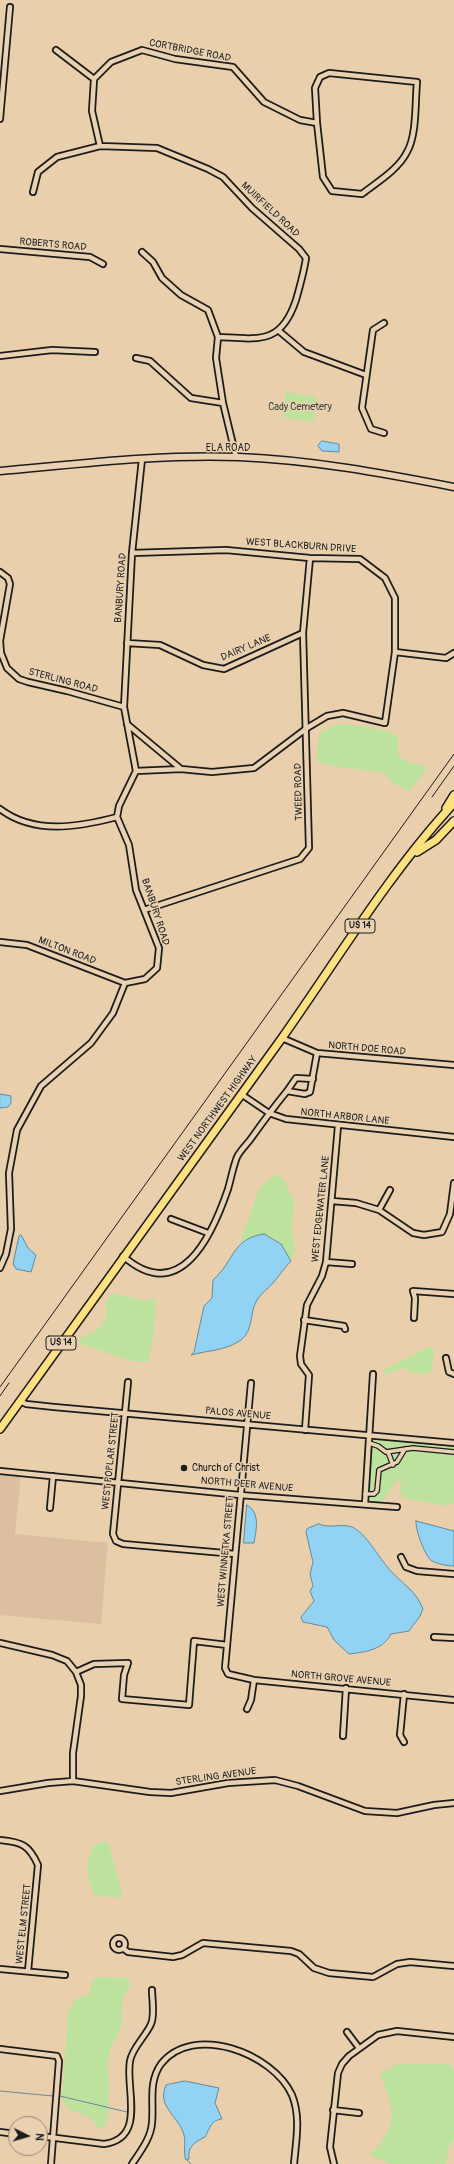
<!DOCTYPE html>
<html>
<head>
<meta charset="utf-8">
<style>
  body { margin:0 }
  #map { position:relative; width:454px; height:2164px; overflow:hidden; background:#eacfad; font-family:Pangolin,sans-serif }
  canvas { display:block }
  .north { position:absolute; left:8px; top:2116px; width:40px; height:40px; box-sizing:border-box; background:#e9d1b1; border:1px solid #978975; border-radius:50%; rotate:95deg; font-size:11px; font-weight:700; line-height:16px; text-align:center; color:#1c1c1c }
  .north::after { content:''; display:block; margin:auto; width:14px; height:18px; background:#1c1c1c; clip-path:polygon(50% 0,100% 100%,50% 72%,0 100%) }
</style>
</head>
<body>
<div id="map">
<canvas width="454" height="2164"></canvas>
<div class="north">N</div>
</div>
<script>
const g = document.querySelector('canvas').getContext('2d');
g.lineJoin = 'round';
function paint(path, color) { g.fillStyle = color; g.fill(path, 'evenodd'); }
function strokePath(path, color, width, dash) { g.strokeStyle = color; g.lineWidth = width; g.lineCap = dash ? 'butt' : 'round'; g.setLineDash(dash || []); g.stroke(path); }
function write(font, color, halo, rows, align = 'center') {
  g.font = font + ' Pangolin,sans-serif'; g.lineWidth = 3; g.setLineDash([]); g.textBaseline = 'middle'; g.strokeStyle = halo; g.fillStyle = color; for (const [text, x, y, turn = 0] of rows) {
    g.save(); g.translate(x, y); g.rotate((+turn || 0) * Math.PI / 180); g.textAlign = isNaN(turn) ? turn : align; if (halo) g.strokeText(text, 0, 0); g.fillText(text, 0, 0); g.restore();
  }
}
paint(new Path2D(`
  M 0,1471 L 21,1473 L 15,1534 L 108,1543 L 101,1624 L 0,1615 Z`), '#dbbf9e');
paint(new Path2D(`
  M 286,392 L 317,397 L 313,422 L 282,417 Z
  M 336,724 C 348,724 391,728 398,738 L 398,756 L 411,763 L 428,767 L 410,791 L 393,783 L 384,773 L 327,765 L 317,761 L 317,748 L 320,733 Z
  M 278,1174 L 284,1180 L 294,1201 L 292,1233 L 295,1249 L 291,1262 C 279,1236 266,1228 240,1243 L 259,1189 L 268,1180 Z
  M 113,1293 L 146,1301 L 152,1298 L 156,1303 L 153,1338 L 148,1362 L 131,1361 L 78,1343 L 80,1338 C 98,1330 111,1325 105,1302 Z
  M 428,1347 L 435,1348 C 431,1357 435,1364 431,1372 C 420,1376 412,1373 402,1368 L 384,1375 L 384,1370 Z
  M 377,1439 L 454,1447 L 454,1503 L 446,1506 L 403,1498 L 400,1490 L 401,1481 L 397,1480 L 381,1503 L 370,1502 L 368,1499 L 372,1441 Z
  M 99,1842 L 106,1842 L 109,1845 L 123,1898 L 93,1895 C 93,1887 89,1884 88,1876 C 86,1865 88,1848 99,1842 Z
  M 99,1977 L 129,1978 L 130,1987 L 124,1995 L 121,2015 L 122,2025 L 110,2050 L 107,2065 L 109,2085 L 108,2111 L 107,2121 L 104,2128 L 98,2128 L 91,2118 L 66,2108 L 62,2096 L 68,2013 L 75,2000 L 89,1994 L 93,1980 Z
  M 397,2064 L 449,2064 L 454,2070 L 454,2139 L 449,2147 L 446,2164 L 392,2164 L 369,2155 C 400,2126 394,2110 380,2074 Z`), '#bce29d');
const water = new Path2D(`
  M 322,441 L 339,444 L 339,452 L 322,451 L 318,446 Z
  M 0,1094 L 11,1096 L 11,1103 L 8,1107 L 0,1108 Z
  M 264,1234 L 281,1244 L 291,1261 C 284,1268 280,1275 273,1283 C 268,1289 261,1293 257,1300 C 249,1313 254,1330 241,1340 C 225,1351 209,1350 191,1355 L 194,1352 L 204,1306 L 212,1298 L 213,1280 C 234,1262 232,1238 264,1234 Z
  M 21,1235 L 28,1248 L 36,1255 L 31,1272 L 16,1269 L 13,1264 L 19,1236 Z
  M 247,1505 C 261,1513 256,1530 254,1543 L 244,1543 Z
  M 416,1521 L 454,1531 L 454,1566 C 448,1566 437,1564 432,1561 C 425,1557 415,1529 416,1521 Z
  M 319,1524 C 329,1529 342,1523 352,1527 C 366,1533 379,1558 389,1569 C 401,1583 416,1590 423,1609 L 420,1616 L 409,1631 L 391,1634 C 383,1650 365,1652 349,1654 L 334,1640 L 327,1627 L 303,1622 L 301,1617 L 314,1601 L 310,1591 L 313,1586 L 310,1574 L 313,1562 L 306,1532 L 307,1529 Z
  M 185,2081 L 219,2088 L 215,2103 L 222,2119 C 211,2120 210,2128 205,2137 C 195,2142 187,2147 189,2159 L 186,2160 C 183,2152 186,2144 184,2135 C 179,2116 156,2107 166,2085 Z`);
paint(water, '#92d3f3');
strokePath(water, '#638a9d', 1);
strokePath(new Path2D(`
  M 0,2091 L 53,2096
  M 60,2096 L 127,2112
  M 187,2160 L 191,2164`), '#638a9d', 1);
const pedestrian = new Path2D(`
  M 369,1443 L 378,1446 L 386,1452 L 413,1448 L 454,1452
  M 388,1452 L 393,1465
  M 365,1494 L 374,1494 L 377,1491 L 379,1470 L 397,1462 L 405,1449`);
const minor = new Path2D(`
  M 56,50 L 94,79
  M 329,73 L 417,82 C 415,102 417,135 407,152 C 398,170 377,182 362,194 L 332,191 L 323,177 L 317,123 L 315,88 L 320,77 Z
  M 0,119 L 10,7
  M 100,146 L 92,111 L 94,79 L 111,62 L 142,50 L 175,59 L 233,67 L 264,102 L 300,120 L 317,123
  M 33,192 L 38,172 L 57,157 L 100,146 L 157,148 L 208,169 L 223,177 L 252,208 L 299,249 L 306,258 C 304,272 300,286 296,300 C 281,345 259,339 218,337
  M 0,249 L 90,257 L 103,264
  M 142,252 L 153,262 L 162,278 L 181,295 L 208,310 L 218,337 L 216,358 L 223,403 L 236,457
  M 279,331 L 304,352 L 366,375
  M 0,356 L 52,350 L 95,352
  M 136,358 L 150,361 L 191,398 L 223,403
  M 384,433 L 371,429 L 362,408 L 373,330 L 384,323
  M 132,553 L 226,550 L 310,558 L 360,559 L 385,578 L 395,598 L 395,652 L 385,723 L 343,713 L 327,716 L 307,728 L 254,768 L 212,772 L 181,769 L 136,771
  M 0,572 L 8,578 L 10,584 L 0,641 L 1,653 L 7,668 L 19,679 L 28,682 L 67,691 L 124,707
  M 127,643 L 160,645 L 203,665 L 224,669 L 303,633
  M 395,652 L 446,658 L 454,653
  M 127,724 L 181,769
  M 0,809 C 34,835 79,827 117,817
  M 144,910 L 300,859 L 309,848 L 303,633 L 310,558
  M 0,942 L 27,945 L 125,983
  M 282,1038 L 317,1053 L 454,1065
  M 287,1091 L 296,1078 L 313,1079
  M 241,1094 L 269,1113 L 286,1119 L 454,1137
  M 332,1201 L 356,1203 L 379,1210 L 413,1233 L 424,1235 L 442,1232 L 450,1214 L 454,1183
  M 379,1210 L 390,1190
  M 171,1219 L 208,1233
  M 123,1256 C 180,1306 212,1236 228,1189 C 231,1179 233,1167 237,1157 C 240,1151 246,1145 250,1140 C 262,1123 274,1107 287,1091 L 305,1094 L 310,1092 L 317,1053
  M 326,1262 L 352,1264
  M 0,1268 L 6,1254 L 11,1229 L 9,1173 L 17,1130 L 41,1086 L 91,1043 L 113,1013 L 125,983 L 145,979 L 157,968 L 159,948 L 136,890 L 129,845 L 117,817 L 119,806 L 136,771 L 124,707 L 132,553 L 142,459
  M 414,1318 L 415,1298 L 413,1291 L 454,1294
  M 304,1320 L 344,1326 L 345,1329
  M 446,1358 L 449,1372 L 454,1374
  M 128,1382 L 113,1534 L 116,1541 L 123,1544 L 235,1554
  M 251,1383 L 225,1668 L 228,1674 L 254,1680 L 454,1700
  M 20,1401 L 26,1404 L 54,1407 L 454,1443
  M 305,1430 L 309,1375 L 301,1364 L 300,1356 L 307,1305 L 322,1276 L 326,1262 L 338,1126
  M 0,1471 L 240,1495 L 397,1507
  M 365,1504 L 373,1374
  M 50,1508 L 53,1476
  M 401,1557 L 406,1567 L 417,1571 L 454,1574
  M 434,1637 L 454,1638
  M 0,1643 L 52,1655 L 67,1661 L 76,1672 L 81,1685 L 81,1696 L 73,1753 L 73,1781
  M 76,1672 L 94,1664 L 128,1663 L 124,1675 L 122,1699 L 189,1705 L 194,1641 L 227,1645
  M 404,1694 L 400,1735 L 404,1742
  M 247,1709 L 251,1700 L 254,1680
  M 343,1736 L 346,1688
  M 0,1791 L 48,1783 L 73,1781 L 150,1792 L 171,1793 L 228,1783 L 275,1780 L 298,1786 L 365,1811 L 397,1813 L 434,1805 L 454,1803
  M 0,1840 C 22,1842 29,1845 38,1865 L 28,1971
  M113 1944a6 6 0 1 1 12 0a6 6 0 1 1-12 0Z
  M 124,1949 L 128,1952 L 173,1957 L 182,1955 L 203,1943 L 291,1951 L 299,1954 L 314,1968 L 329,1973 L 373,1977 L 397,1964 L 410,1962 L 454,1966
  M 0,1969 L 65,1975
  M 347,2032 L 359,2048
  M 0,2049 L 57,2056 L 59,2061 L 51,2164
  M 333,2110 L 359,2113
  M 0,2132 L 16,2134
  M 40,2136 L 104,2144 C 147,2138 125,2089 130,2061 C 132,2048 146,2036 151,2024 C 155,2016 152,1999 152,1990
  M 132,2164 C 140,2152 151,2138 152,2123 C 154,2104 148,2082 161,2064 C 193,2023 273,2053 292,2095 C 301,2117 296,2141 294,2164
  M 334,2164 L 330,2147 L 338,2073 L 342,2064 L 349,2056 L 378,2035 L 397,2031 L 454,2037`);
const secondary = new Path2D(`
  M 0,471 C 79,464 159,454 239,457 C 312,460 382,473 454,487`);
const primary = new Path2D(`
  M 446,808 L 454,795
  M 417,852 L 436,840 L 454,821
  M 0,1429 C 93,1298 189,1169 282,1038 C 337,960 390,872 454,803`);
strokePath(pedestrian, '#1c1c1c', 6);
strokePath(minor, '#1c1c1c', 8);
strokePath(secondary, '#1c1c1c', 9);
strokePath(primary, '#1c1c1c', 10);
strokePath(pedestrian, '#e9d1b1', 3.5);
strokePath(minor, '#e9d1b1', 4.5);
strokePath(secondary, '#e9d1b1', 6);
strokePath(primary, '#fde080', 7);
strokePath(new Path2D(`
  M 432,797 L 454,766
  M 0,1387 L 454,754
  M 0,1396 L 9,1383`), '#1c1c1c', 1);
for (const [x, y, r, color] of [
  [184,1468,4,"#1c1c1c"]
]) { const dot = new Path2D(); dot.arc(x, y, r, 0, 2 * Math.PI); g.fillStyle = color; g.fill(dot); strokePath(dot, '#e9d1b1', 1.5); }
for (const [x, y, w] of [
  [360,926,30],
  [61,1343,30]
]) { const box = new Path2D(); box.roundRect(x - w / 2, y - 7, w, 14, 3); g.fillStyle = '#e9d1b1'; g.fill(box); strokePath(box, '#1c1c1c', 1); }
write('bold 9px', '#1c1c1c', null, [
  ["US 14",360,926],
  ["US 14",61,1343]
]);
write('10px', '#1c1c1c', '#e9d1b1', [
  ["CORTBRIDGE ROAD",190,51,11],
  ["MUIRFIELD ROAD",270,210,43],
  ["ROBERTS ROAD",53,245,5],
  ["ELA ROAD",228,448],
  ["WEST BLACKBURN DRIVE",301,546,4],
  ["BANBURY ROAD",121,588,-86],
  ["DAIRY LANE",246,648,-23],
  ["STERLING ROAD",63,681,15],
  ["TWEED ROAD",299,792,-91],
  ["BANBURY ROAD",155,912,72],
  ["MILTON ROAD",67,951,21],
  ["NORTH DOE ROAD",367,1049,5],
  ["WEST NORTHWEST HIGHWAY",218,1109,-54],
  ["NORTH ARBOR LANE",345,1117,6],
  ["WEST EDGEWATER LANE",321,1209,-84],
  ["PALOS AVENUE",238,1414,5],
  ["WEST POPLAR STREET",111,1461,-84],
  ["NORTH DEER AVENUE",247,1485,5],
  ["WEST WINNETKA STREET",226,1552,-85],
  ["NORTH GROVE AVENUE",341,1679,5],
  ["STERLING AVENUE",216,1777,-8],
  ["WEST ELM STREET",24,1924,-84]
]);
write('10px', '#3c4436', '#e9d1b1', [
  ["Cady Cemetery",300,407]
]);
write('10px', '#1c1c1c', '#e9d1b1', [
  ["Church of Christ",192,1468]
], 'left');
</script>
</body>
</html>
